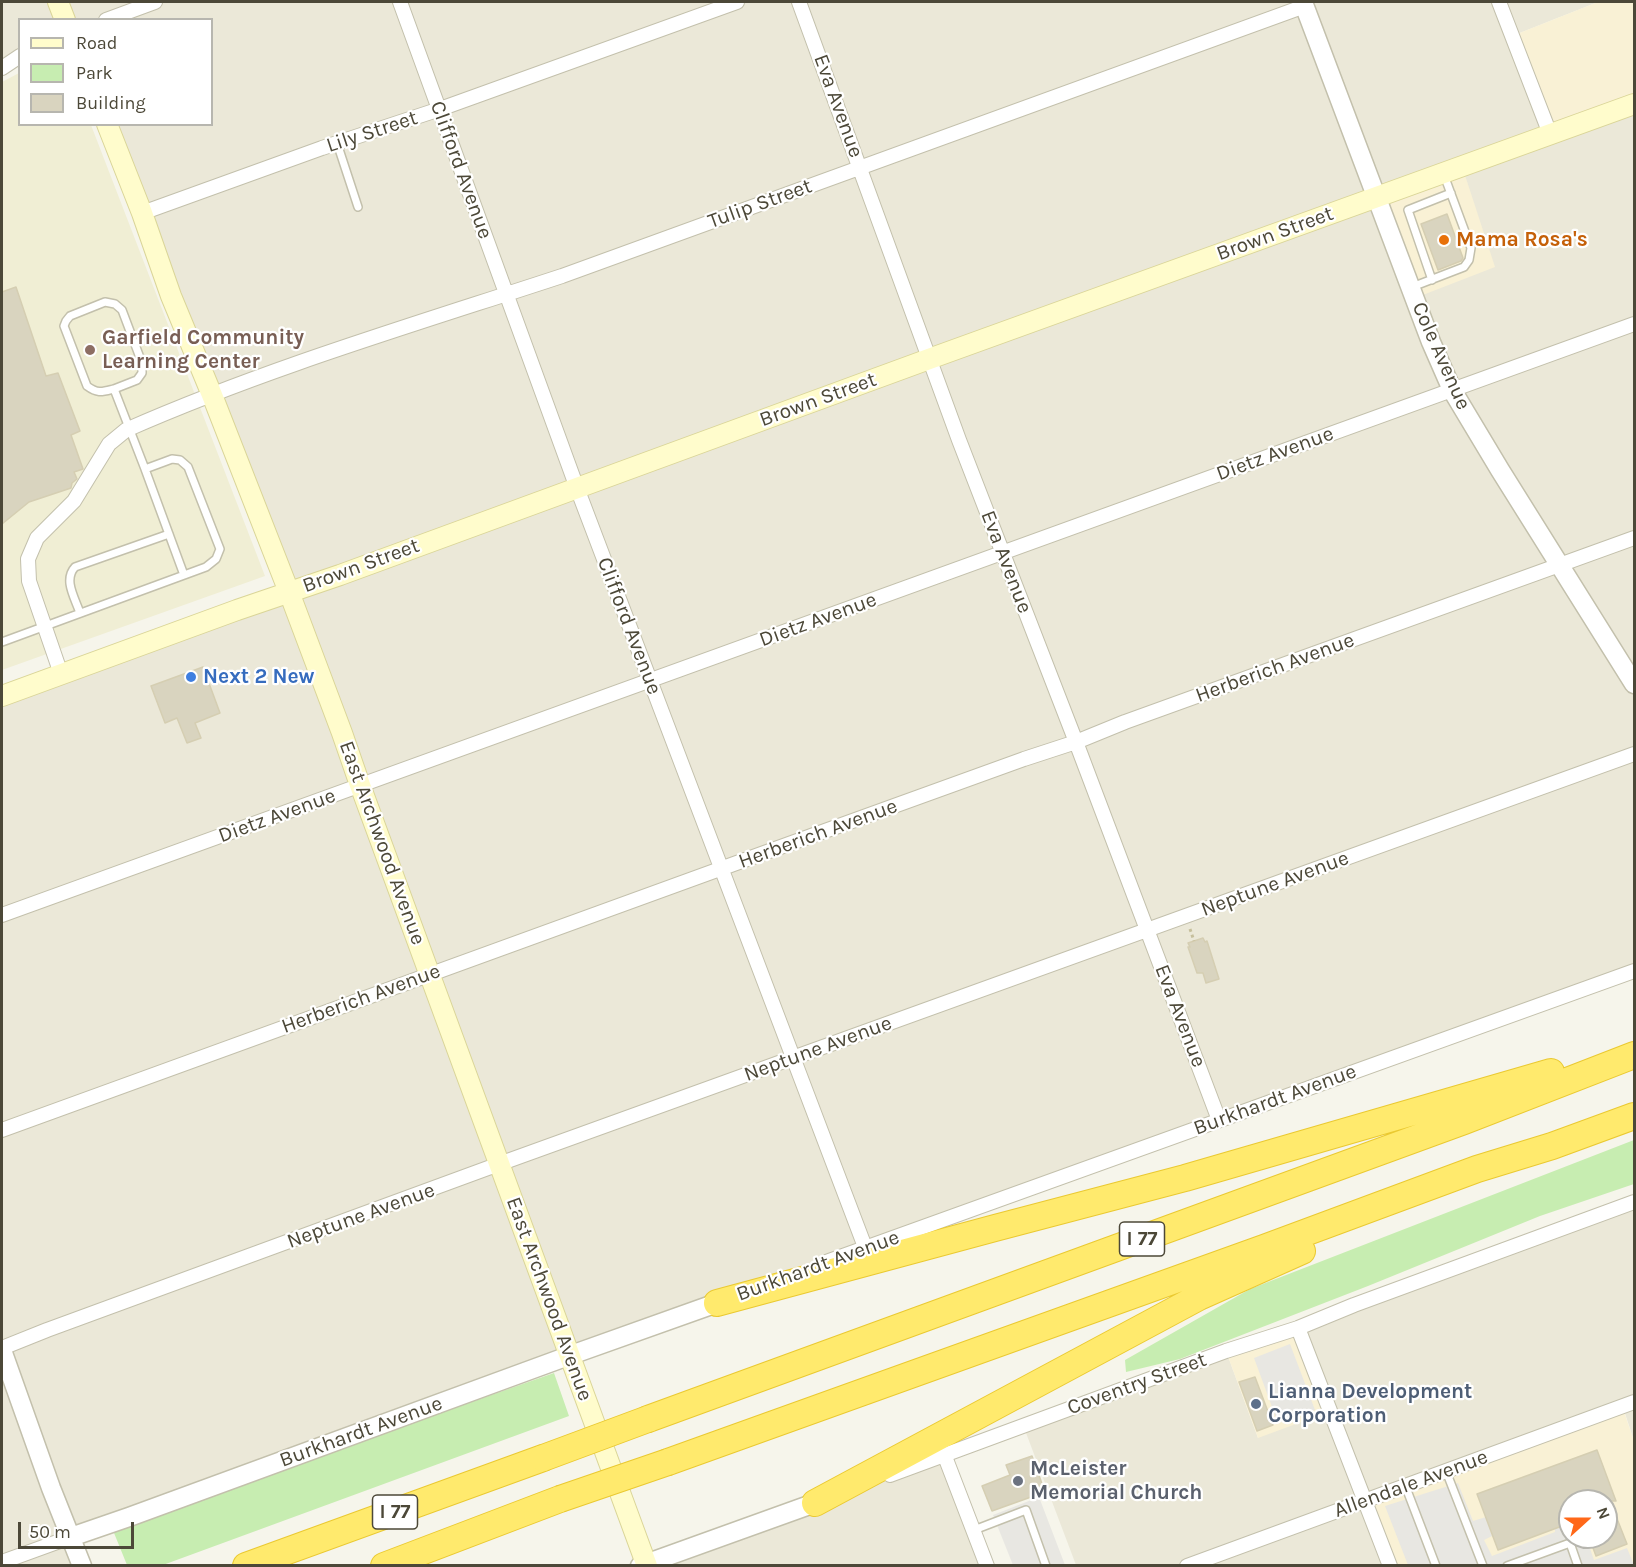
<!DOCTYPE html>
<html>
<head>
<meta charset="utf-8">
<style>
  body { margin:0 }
  #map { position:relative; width:1636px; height:1567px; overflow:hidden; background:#f6f5eb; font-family:Karla,sans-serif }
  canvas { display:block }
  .frame { position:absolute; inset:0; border:3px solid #4c4838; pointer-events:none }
  .legend { position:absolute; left:18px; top:18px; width:195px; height:108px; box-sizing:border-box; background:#fff; border:2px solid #b7b6af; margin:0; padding:8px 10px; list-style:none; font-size:18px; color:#4c4838 }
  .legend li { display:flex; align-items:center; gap:12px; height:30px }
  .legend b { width:30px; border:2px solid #b7b6af }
  .north { position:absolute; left:1558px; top:1489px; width:60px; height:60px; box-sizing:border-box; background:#fff; border:2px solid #b7b6af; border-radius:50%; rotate:69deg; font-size:16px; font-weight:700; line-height:24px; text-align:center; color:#4c4838 }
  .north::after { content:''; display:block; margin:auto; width:21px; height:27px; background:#ff6819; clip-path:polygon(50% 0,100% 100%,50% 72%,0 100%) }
  .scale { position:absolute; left:18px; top:1522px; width:116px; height:27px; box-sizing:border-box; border:3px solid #4c4838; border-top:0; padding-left:8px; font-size:18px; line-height:21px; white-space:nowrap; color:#4c4838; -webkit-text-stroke:4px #fff; paint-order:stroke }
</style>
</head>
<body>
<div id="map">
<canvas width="1636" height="1567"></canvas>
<div class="frame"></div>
<ul class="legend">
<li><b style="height:8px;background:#fffccc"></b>Road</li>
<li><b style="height:16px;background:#c7edb1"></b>Park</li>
<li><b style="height:16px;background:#d9d4bf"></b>Building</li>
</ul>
<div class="north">N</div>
<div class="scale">50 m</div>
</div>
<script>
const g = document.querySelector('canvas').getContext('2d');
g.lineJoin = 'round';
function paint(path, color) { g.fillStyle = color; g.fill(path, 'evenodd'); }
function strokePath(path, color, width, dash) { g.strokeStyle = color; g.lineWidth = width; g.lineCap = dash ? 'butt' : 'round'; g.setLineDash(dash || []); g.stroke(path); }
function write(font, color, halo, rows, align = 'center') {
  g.font = font + ' Karla,sans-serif'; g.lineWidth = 4.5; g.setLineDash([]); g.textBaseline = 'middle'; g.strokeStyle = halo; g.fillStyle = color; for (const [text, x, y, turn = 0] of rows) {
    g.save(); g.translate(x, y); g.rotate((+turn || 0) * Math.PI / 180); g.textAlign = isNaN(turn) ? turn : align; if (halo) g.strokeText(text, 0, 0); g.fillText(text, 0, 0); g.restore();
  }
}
paint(new Path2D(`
  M 2,2 L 1598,2 L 1512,36 L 1634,104 L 1634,971 L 71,1536 L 82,1565 L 2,1565 L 2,696 L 289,592 L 106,125 L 212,124 L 212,20 L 20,20 L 19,56 L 2,68 Z
  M 1634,1202 L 1634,1441 L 1623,1407 L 1390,1565 L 1076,1565 L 1023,1425 L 1226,1351 L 1258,1438 L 1298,1328 Z
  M 944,1454 L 987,1566 L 640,1566 Z`), '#ebe8d8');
paint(new Path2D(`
  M 1598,2 L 1634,2 L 1634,104 L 1550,134 L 1512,36 Z
  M 1462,166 L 1495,267 L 1415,298 L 1376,197 Z
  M 1298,1328 L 1331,1411 L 1258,1438 L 1226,1351 Z
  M 1622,1406 L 1634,1441 L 1634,1565 L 1390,1565 L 1364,1500 ZM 1570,1501 L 1606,1501 L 1606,1537 L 1570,1537 Z`), '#f9f1d5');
paint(new Path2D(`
  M 19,73 L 20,124 L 91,125 L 265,576 L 2,670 L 2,82 Z`), '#f0eed4');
paint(new Path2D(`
  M 1634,1140 L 1634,1184 L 1540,1216 L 1368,1286 L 1180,1359 L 1126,1372 L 1125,1360 L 1250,1289 Z
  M 554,1373 L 569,1416 L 163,1565 L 127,1565 L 112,1528 Z`), '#c7edb1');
paint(new Path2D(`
  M 1290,1344 L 1315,1410 L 1278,1423 L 1254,1358 Z
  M 1458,1483 L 1473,1521 L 1486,1517 L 1492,1536 L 1484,1540 L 1492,1556 L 1555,1532 L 1555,1529 L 1570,1523 L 1570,1537 L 1586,1537 L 1594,1560 L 1627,1548 L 1634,1565 L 1408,1565 L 1385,1506 Z
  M 1039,1497 L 1065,1565 L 1013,1565 L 993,1515 Z`), '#e8e7e2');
const building = new Path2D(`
  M 1447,214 L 1463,258 L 1461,261 L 1438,270 L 1421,224 Z
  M 16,287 L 46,376 L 58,373 L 80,431 L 71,435 L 83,469 L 74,472 L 77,479 L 72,483 L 71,488 L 29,502 L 2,524 L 2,292 Z
  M 203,667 L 220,713 L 195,723 L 201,738 L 187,743 L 177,718 L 165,723 L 151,686 Z
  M 1203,938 L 1205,942 L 1207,941 L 1219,979 L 1206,983 L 1203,973 L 1197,973 L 1188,947 L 1190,947 L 1188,943 Z
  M 1255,1377 L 1273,1425 L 1257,1431 L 1239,1382 Z
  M 1597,1450 L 1616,1501 L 1610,1501 L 1627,1544 L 1596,1556 L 1589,1537 L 1606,1537 L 1606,1501 L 1570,1501 L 1570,1523 L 1498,1550 L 1477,1494 Z
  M 1032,1456 L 1045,1492 L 992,1511 L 982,1486 L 1010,1475 L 1006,1465 Z`);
paint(building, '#d9d4bf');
strokePath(building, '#d5ceb2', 1.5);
const service = new Path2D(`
  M 337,143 L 358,207
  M 1432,280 L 1408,210 L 1451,193
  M 1412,287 L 1464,267 L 1469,260 L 1471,248 L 1444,175
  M 145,469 L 184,575
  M 80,613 C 75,598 63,580 75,567 L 169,534
  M 2,642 L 206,567 L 216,559 L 220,549 L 188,467 L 180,460 L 172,459 L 145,469 L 114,389 L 137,380 L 142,373 L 142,363 L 122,310 L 115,304 L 105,302 L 70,316 L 66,321 L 64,326 L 87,386 C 98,394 102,392 114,389
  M 1446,1471 L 1483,1566
  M 1405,1485 L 1436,1566
  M 974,1530 L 1026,1510 L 1046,1566
  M 1507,1566 L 1570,1543 L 1578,1566`);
const minor = new Path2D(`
  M 400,2 L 577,488 L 865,1247
  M 799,2 L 959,440 L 1076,742 L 1219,1120
  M 1499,2 L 1550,134
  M 106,20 L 155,2
  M 2,68 L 20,56
  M 142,213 L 322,148 L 440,109 L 737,2
  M 61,674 L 29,581 L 28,559 L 37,538 L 74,501 L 109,444 L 126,430 C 267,368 416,324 562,276 L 1305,6
  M 2,915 L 1634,324
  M 2,1130 L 775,849 L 1024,759 L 1076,742 L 1125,722 L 1634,538
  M 826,1262 L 1634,971
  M 1298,1328 L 1390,1566
  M 2,1348 L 47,1330 L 499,1164 L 1634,754
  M 944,1454 L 987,1566
  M 890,1475 L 1226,1351 L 1298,1328 L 1354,1305 L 1634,1202
  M 2,1562 L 71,1537
  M 1187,1566 L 1634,1402`);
const tertiary = new Path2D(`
  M 1303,2 L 1431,342 L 1452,390 L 1500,470 L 1634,684
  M 2,1350 L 51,1488 L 82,1566
  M 71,1537 L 129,1517 L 571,1355 L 717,1303
  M 640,1566 L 815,1503`);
const secondary = new Path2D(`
  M 58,2 L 65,20
  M 107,124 L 142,213 L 171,296 L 212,395 L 289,592 L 342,733 L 360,785 L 647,1566
  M 2,696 L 237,610 L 340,575 L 929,359 L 1634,104`);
const motorway = new Path2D(`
  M 717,1303 L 995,1228 L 1185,1178 L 1551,1072
  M 648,1419 L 1464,1121 L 1634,1055
  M 668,1462 L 1264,1248 L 1477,1169 L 1552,1146 L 1634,1116
  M 815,1503 L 1199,1297 L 1302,1251
  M 246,1566 L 543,1458
  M 384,1566 L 560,1499`);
strokePath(service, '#c3c0ac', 10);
strokePath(minor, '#c3c0ac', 16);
strokePath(tertiary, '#c3c0ac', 21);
strokePath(secondary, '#dad598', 22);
strokePath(motorway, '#eac931', 28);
strokePath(new Path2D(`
  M 1190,929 L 1194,941`), '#c6bf9c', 3, [3, 3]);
strokePath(service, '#fff', 7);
strokePath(minor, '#fff', 14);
strokePath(tertiary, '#fff', 18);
strokePath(secondary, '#fffccc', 20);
strokePath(motorway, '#ffea6d', 26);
const motorwayBridge = new Path2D(`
  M 543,1458 L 648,1419
  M 560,1499 L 668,1462`);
strokePath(motorwayBridge, '#eac931', 28, []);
strokePath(motorwayBridge, '#ffea6d', 26);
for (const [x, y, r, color] of [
  [1444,240,6,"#e8710a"],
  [90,350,6,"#8d6e63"],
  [191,677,6,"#3f7fe0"],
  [1256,1404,6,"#5c6f8a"],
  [1018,1481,6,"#6b7280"]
]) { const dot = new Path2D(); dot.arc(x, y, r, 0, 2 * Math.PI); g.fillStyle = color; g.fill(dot); strokePath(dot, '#fff', 2); }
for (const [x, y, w] of [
  [1142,1239,45],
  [395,1512,45]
]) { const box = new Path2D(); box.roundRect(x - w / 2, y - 17, w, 34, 4.5); g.fillStyle = '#fff'; g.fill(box); strokePath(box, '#4c4838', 1.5); }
write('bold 20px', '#4c4838', null, [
  ["I 77",1142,1239],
  ["I 77",395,1512]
]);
write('21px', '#4c4838', '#fff', [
  ["Eva Avenue",838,106,70],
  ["Lily Street",372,132,-18],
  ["Clifford Avenue",461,170,70],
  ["Tulip Street",760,204,-20],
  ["Brown Street",1275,234,-20],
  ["Cole Avenue",1441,356,66],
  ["Brown Street",818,400,-20],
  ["Dietz Avenue",1275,454,-20],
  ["Eva Avenue",1006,562,69],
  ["Brown Street",361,566,-20],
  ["Dietz Avenue",818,620,-20],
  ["Clifford Avenue",629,626,69],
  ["Herberich Avenue",1275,668,-20],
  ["Dietz Avenue",277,816,-20],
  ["Herberich Avenue",818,834,-20],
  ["East Archwood Avenue",382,843,70],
  ["Neptune Avenue",1275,884,-20],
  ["Herberich Avenue",361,999,-20],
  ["Eva Avenue",1180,1016,69],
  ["Neptune Avenue",818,1049,-20],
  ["Burkhardt Avenue",1275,1100,-20],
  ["Neptune Avenue",361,1216,-20],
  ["Burkhardt Avenue",818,1266,-20],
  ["East Archwood Avenue",549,1299,70],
  ["Coventry Street",1137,1384,-20],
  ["Burkhardt Avenue",361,1432,-20],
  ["Allendale Avenue",1411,1484,-20]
]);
write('bold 21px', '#c56008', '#fff', [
  ["Mama Rosa's",1456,240]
], 'left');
write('bold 21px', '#785e54', '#fff', [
  ["Garfield Community",102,338],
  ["Learning Center",102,362]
], 'left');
write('bold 21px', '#366cbe', '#fff', [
  ["Next 2 New",203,677]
], 'left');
write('bold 21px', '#4e5e75', '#fff', [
  ["Lianna Development",1268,1392],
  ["Corporation",1268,1416]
], 'left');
write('bold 21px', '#5b616d', '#fff', [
  ["McLeister",1030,1469],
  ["Memorial Church",1030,1493]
], 'left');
</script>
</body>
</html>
